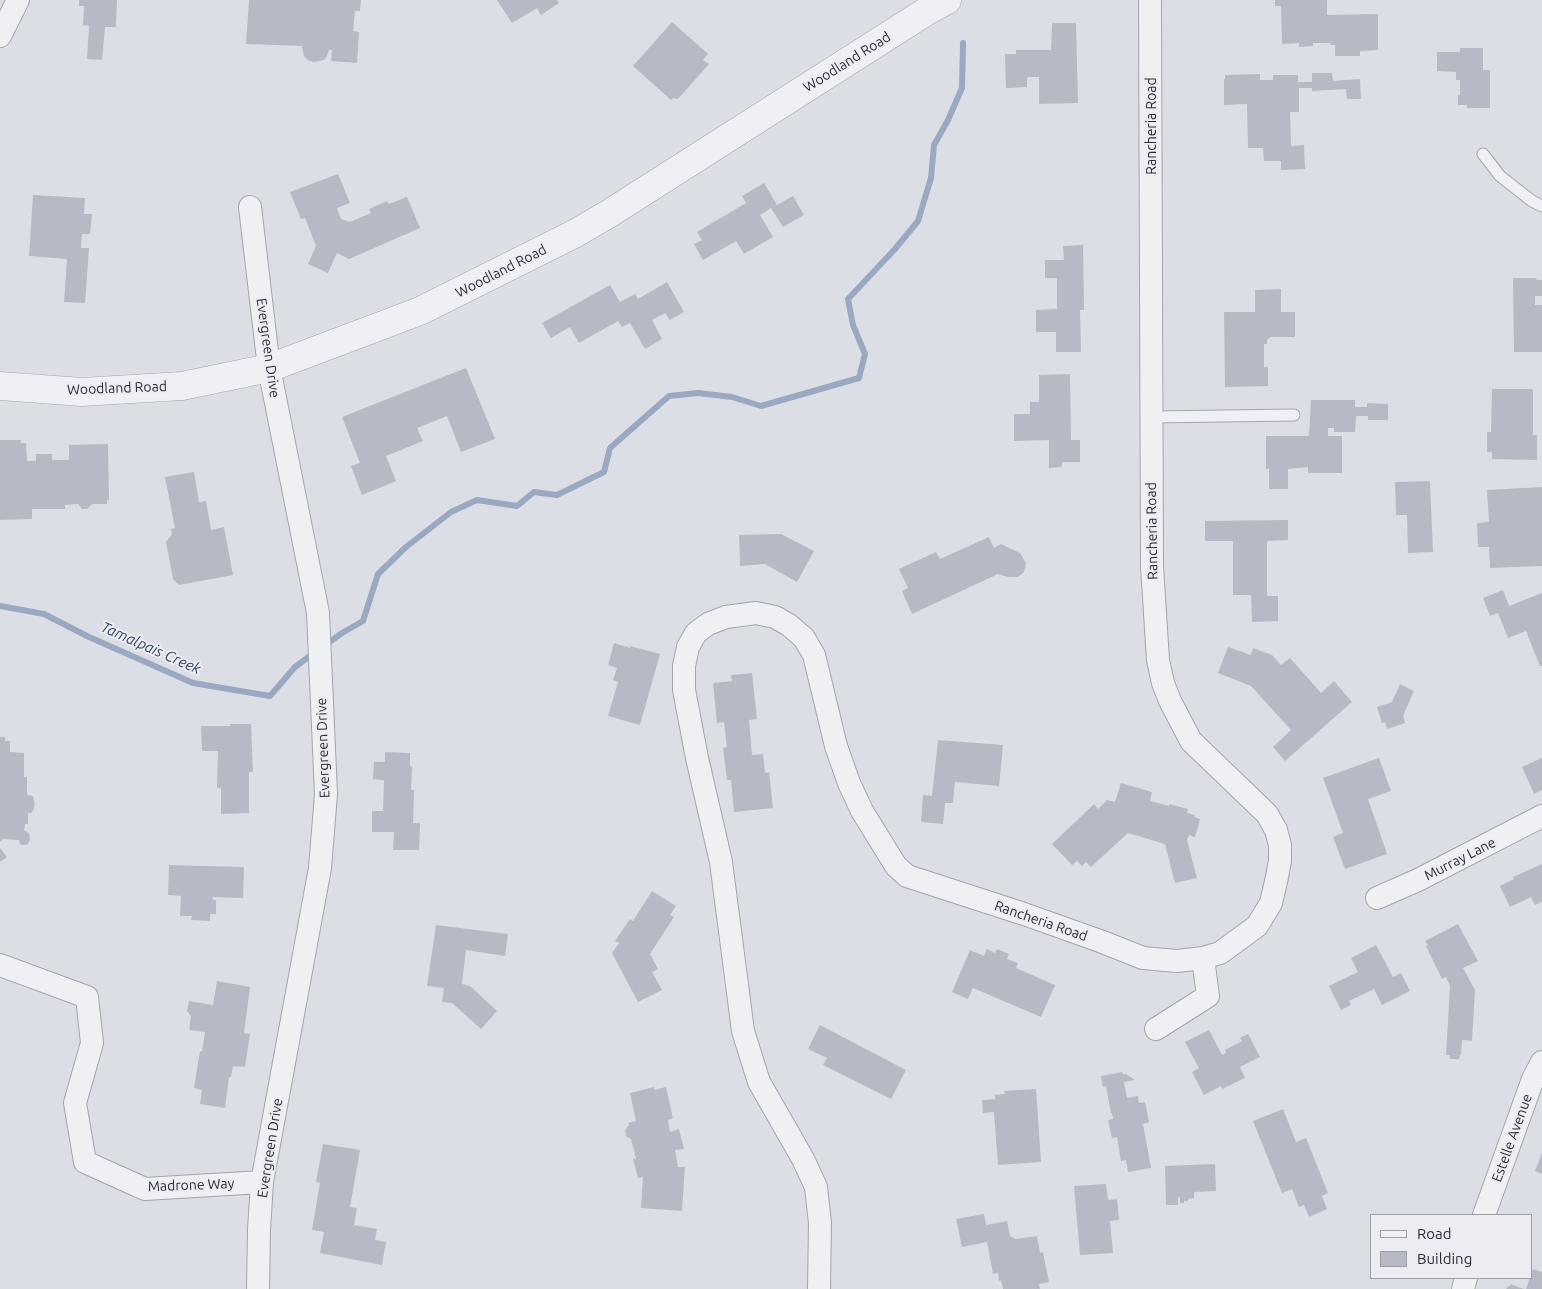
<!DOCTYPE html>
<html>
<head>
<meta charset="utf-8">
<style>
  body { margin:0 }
  #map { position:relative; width:1542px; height:1289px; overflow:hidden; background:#dcdee5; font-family:Ubuntu,sans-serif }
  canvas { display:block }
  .legend { position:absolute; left:1370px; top:1214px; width:162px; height:65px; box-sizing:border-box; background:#ebedf3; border:1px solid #9da0a9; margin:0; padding:6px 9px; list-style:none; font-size:15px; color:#282c39 }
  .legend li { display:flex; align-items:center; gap:10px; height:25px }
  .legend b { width:25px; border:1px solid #9da0a9 }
</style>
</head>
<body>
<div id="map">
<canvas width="1542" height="1289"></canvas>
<ul class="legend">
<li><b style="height:6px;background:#eff0f4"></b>Road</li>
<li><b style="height:14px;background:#b7bac4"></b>Building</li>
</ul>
</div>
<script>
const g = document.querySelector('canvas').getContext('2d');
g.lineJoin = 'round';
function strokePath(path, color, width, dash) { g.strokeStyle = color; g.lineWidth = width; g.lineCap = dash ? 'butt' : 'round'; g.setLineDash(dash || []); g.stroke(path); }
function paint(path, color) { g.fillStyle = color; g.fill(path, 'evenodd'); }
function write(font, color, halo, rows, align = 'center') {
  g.font = font + ' Ubuntu,sans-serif'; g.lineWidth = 4; g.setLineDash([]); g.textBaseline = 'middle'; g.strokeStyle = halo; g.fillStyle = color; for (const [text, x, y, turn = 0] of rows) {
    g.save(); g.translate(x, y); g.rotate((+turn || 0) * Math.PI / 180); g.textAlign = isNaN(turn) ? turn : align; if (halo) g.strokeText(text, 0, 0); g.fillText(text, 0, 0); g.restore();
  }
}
strokePath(new Path2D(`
  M 0,606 L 44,614 L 89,637 L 193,683 L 270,696 L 295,667 L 314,653
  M 324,646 L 342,633 L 363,621 L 378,574 L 406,547 L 451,512 L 477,500 L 517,506 L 534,492 L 557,495 L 604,472 L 610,448 L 669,396 L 698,393 L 732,397 L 761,406 L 859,378 L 865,354 L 853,325 L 848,299 L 895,249 L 918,221 L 931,178 L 934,145 L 948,120 L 962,88 L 963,43`), '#9ba8c1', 6);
paint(new Path2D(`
  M 79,0 L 117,0 L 116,27 L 105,27 L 102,60 L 87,59 L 89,26 L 83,25 L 84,6 L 79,6 Z
  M 249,0 L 361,0 L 360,11 L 355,11 L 353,31 L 359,32 L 357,63 L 331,61 L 332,50 L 329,50 L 327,56 L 324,60 L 314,62 L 309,61 L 304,56 L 302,46 L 246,44 Z
  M 497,0 L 557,0 L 559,3 L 541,15 L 537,8 L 512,23 Z
  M 1275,0 L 1327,0 L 1327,15 L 1378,14 L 1378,50 L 1360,51 L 1360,56 L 1335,56 L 1335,45 L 1331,45 L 1331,43 L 1313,43 L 1313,46 L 1299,47 L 1299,43 L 1282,44 L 1281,6 L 1275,6 Z
  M 672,22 L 708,54 L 703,60 L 709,64 L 678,99 L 673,98 L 671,100 L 633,66 Z
  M 1052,23 L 1076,23 L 1078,103 L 1039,104 L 1039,77 L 1027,77 L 1027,87 L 1006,88 L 1005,54 L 1016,54 L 1016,50 L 1051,50 Z
  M 1460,48 L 1483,48 L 1483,70 L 1490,70 L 1490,108 L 1467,108 L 1467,105 L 1458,105 L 1458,95 L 1460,95 L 1460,80 L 1456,80 L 1456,72 L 1437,71 L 1437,52 L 1460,52 Z
  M 1312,73 L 1332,73 L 1333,81 L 1360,79 L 1361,99 L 1347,99 L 1346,89 L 1312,91 L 1312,88 L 1299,88 L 1299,112 L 1290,112 L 1291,146 L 1304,145 L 1305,169 L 1281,170 L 1281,161 L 1264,161 L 1263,148 L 1248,148 L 1247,104 L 1224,105 L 1224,79 L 1225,79 L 1225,75 L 1260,74 L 1260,80 L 1273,80 L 1273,75 L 1298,75 L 1298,82 L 1312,82 Z
  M 338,174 L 350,203 L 337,208 L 341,219 L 350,222 L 371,213 L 369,209 L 387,201 L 389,204 L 407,197 L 420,228 L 349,259 L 337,253 L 328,273 L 308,264 L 316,246 L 305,218 L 301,219 L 290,192 Z
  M 764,183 L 777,205 L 793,196 L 804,215 L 783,227 L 771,208 L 760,215 L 773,237 L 744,254 L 736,241 L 703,260 L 694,244 L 702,240 L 697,232 L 746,203 L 742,196 Z
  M 33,195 L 85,198 L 84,214 L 92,214 L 90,234 L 82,234 L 81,248 L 89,248 L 85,303 L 64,302 L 67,259 L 29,256 Z
  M 1083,245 L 1084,310 L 1080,310 L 1081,352 L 1056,352 L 1056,332 L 1036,332 L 1036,310 L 1057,309 L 1057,278 L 1045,278 L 1045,260 L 1064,260 L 1063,246 Z
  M 1513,278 L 1536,278 L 1537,280 L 1542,280 L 1542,296 L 1535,296 L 1535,305 L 1542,305 L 1542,352 L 1514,352 Z
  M 667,282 L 684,312 L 670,320 L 665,313 L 652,320 L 662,339 L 645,349 L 630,323 L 622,327 L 618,321 L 579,343 L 570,327 L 551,338 L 542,323 L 610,285 L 620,302 L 635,294 L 638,299 Z
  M 1281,289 L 1281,312 L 1295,312 L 1295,337 L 1270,337 L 1267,340 L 1267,344 L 1264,344 L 1264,367 L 1268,367 L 1268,386 L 1225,387 L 1224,312 L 1255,312 L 1255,290 Z
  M 466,368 L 495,439 L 461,452 L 447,416 L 417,428 L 423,441 L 386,456 L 396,481 L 362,495 L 351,466 L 360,463 L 342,417 Z
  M 1070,374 L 1071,440 L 1080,440 L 1080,462 L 1062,462 L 1062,467 L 1049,468 L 1049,440 L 1014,441 L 1014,414 L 1030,414 L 1030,402 L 1039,402 L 1039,375 Z
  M 1492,389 L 1533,389 L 1533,435 L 1537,435 L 1537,460 L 1492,459 L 1492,452 L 1487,452 L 1487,432 L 1491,432 Z
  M 1311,400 L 1355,400 L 1355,407 L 1367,407 L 1367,403 L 1388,404 L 1388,420 L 1368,420 L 1368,416 L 1356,416 L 1355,432 L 1334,432 L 1334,428 L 1328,428 L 1328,436 L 1342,436 L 1342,473 L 1308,473 L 1308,467 L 1288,469 L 1288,489 L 1269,489 L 1269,469 L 1266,469 L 1266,436 L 1309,436 Z
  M 0,440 L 21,440 L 21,443 L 26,443 L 27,461 L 36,461 L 36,454 L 52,454 L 52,460 L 69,460 L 69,445 L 108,444 L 109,500 L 107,500 L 107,504 L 92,504 L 87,509 L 82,509 L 78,504 L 65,505 L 65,509 L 32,509 L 32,519 L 0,520 Z
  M 194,472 L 199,502 L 206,501 L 211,530 L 224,527 L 233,575 L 179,585 L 173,579 L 166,542 L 172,534 L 171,529 L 175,528 L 165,477 Z
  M 1430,481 L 1433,552 L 1408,553 L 1407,515 L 1396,515 L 1395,482 Z
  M 1542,487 L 1542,566 L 1490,568 L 1489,547 L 1478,547 L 1477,523 L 1489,522 L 1487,490 Z
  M 1288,520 L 1288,540 L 1267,541 L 1267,596 L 1278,596 L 1278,621 L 1252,622 L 1251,595 L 1233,595 L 1233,541 L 1205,541 L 1205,521 Z
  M 781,534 L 814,551 L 797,582 L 765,564 L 740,566 L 739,535 Z
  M 989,537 L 994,548 L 1001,544 L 1020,553 L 1026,563 L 1024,572 L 1018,577 L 1008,577 L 998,574 L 912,614 L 902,591 L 908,588 L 899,569 L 936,552 L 940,559 Z
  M 1503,590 L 1509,606 L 1542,593 L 1542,666 L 1540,666 L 1526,631 L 1508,638 L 1498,613 L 1490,616 L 1483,598 Z
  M 614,643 L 630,648 L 630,646 L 660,654 L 640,725 L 608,716 L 618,682 L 613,680 L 617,668 L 608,665 Z
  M 1228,647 L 1251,655 L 1253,648 L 1272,655 L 1281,665 L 1290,658 L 1321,693 L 1334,681 L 1352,702 L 1285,761 L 1273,747 L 1291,730 L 1251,686 L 1218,673 Z
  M 752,673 L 757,719 L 749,720 L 752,755 L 763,754 L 765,773 L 769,772 L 773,808 L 734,812 L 731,780 L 727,780 L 723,748 L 727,747 L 724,722 L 717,723 L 713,683 L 732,681 L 731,675 Z
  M 1400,684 L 1414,691 L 1403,716 L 1405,723 L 1387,729 L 1385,722 L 1382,723 L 1377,707 L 1392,702 Z
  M 230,724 L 251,724 L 253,772 L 249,772 L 249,813 L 221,814 L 221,788 L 217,788 L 218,751 L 202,751 L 201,726 L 230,726 Z
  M 0,737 L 5,737 L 5,741 L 10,741 L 10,752 L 24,753 L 24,777 L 27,777 L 27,795 L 33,796 L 35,805 L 32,813 L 28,813 L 28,824 L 25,824 L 24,830 L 29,833 L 30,840 L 28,844 L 24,845 L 20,845 L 19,840 L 3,839 L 0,842 Z
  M 938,740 L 1003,745 L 999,786 L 955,782 L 953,803 L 945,803 L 943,824 L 921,822 L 923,795 L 932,796 Z
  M 385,752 L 410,753 L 410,765 L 412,767 L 411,790 L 414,790 L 413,823 L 420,823 L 419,850 L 393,850 L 394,832 L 372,832 L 372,811 L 383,811 L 384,780 L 373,779 L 374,762 L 385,762 Z
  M 1379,758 L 1391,791 L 1368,799 L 1387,854 L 1345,869 L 1333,837 L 1343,833 L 1323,778 Z
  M 1542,758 L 1542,790 L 1534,794 L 1522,767 Z
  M 1121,783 L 1152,792 L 1150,801 L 1169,806 L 1169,804 L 1188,809 L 1187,813 L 1195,815 L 1194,817 L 1200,819 L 1195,837 L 1189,835 L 1187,840 L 1197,878 L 1175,883 L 1165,844 L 1128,833 L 1091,867 L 1086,862 L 1082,866 L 1077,861 L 1072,865 L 1052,844 L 1094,804 L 1098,809 L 1107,800 L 1115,802 Z
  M 0,848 L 7,857 L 0,862 Z
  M 1542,864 L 1542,902 L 1535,905 L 1531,897 L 1510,907 L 1500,886 L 1514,879 L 1513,877 Z
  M 169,865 L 244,867 L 243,898 L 213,897 L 213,900 L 216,900 L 216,914 L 210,914 L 210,921 L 191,920 L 192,916 L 180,916 L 181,896 L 168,895 Z
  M 652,891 L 676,906 L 670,915 L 674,917 L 650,954 L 658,969 L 652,972 L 662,990 L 638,1002 L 612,953 L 619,943 L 615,941 L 630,919 L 633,921 Z
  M 1458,924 L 1478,961 L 1463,968 L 1475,990 L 1472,1041 L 1462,1040 L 1461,1055 L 1460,1055 L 1459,1059 L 1450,1059 L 1450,1055 L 1446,1055 L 1450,986 L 1446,977 L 1442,979 L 1426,946 L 1428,945 L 1425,941 Z
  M 436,925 L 508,934 L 505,956 L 466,950 L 462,984 L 470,986 L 497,1011 L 481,1029 L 452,1003 L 442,1002 L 444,988 L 427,986 Z
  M 1376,945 L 1393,977 L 1401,973 L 1410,991 L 1382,1005 L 1374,989 L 1349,1001 L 1351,1005 L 1341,1010 L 1329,986 L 1358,972 L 1351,958 Z
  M 987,949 L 995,953 L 997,949 L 1009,954 L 1007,959 L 1018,963 L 1016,968 L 1055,985 L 1041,1017 L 973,988 L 968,999 L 952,992 L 970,950 L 984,956 Z
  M 217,981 L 250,987 L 244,1033 L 250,1034 L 245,1067 L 233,1066 L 231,1077 L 229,1077 L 225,1108 L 200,1104 L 202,1090 L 194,1088 L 200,1051 L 202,1052 L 205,1032 L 189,1030 L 191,1016 L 187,1011 L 189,1001 L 213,1005 Z
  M 820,1025 L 906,1070 L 891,1099 L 823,1065 L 827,1058 L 808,1049 Z
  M 1209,1030 L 1222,1055 L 1226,1053 L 1225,1050 L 1242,1041 L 1240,1038 L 1248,1034 L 1260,1057 L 1240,1067 L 1245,1078 L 1222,1089 L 1221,1086 L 1204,1095 L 1192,1072 L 1199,1068 L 1185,1042 Z
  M 1122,1072 L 1123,1074 L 1126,1074 L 1135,1080 L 1124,1082 L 1127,1098 L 1138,1096 L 1139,1103 L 1145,1102 L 1149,1122 L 1143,1124 L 1151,1168 L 1128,1172 L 1126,1160 L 1121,1161 L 1117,1137 L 1112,1138 L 1108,1120 L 1113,1119 L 1112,1113 L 1111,1113 L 1106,1086 L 1103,1087 L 1101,1076 Z
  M 654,1087 L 654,1090 L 666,1087 L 673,1118 L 668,1120 L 670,1132 L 679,1129 L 684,1149 L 675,1150 L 678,1167 L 685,1167 L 682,1211 L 641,1208 L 643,1177 L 638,1178 L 633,1159 L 636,1159 L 631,1139 L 626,1136 L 625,1130 L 629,1125 L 628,1123 L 636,1121 L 630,1093 Z
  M 1036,1089 L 1041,1162 L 998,1165 L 994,1112 L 983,1113 L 982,1100 L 995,1099 L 995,1095 L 1005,1094 L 1004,1091 Z
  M 1283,1109 L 1296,1142 L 1306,1138 L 1328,1193 L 1322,1196 L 1327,1209 L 1309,1217 L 1304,1205 L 1299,1207 L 1292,1189 L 1282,1193 L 1253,1121 Z
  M 323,1144 L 360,1150 L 350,1207 L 357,1208 L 354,1225 L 377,1229 L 375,1240 L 386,1242 L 382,1265 L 320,1253 L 324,1232 L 312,1230 L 320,1183 L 316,1182 Z
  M 1542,1153 L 1542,1174 L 1535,1171 Z
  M 1215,1164 L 1216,1191 L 1194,1192 L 1194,1198 L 1188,1199 L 1188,1201 L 1184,1201 L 1184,1203 L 1180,1203 L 1180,1197 L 1178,1197 L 1178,1205 L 1166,1205 L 1165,1166 Z
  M 1106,1184 L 1108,1200 L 1117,1199 L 1119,1220 L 1110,1221 L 1113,1253 L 1080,1255 L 1074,1186 Z
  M 984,1214 L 986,1225 L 1007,1221 L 1010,1236 L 1016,1239 L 1037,1236 L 1040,1253 L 1043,1252 L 1049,1282 L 1039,1284 L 1040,1289 L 1003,1289 L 1001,1280 L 999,1281 L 998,1273 L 993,1274 L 987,1242 L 962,1247 L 956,1219 Z
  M 1533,1269 L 1542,1272 L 1542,1289 L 1526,1289 Z
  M 1510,1284 L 1524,1289 L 1506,1289 L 1508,1286 L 1510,1286 Z`), '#b7bac4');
const service = new Path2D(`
  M 1483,154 L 1500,176 L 1532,201 L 1542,206
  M 1152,417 L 1294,415`);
const minor = new Path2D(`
  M 0,36 L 18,0
  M 250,207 L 269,368 L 318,613 L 326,794 L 320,868 L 262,1182 L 259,1230 L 258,1289
  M 1377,898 L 1418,880 L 1542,816
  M 0,965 L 87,997 L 92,1043 L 75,1103 L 85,1162 L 145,1189 L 262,1182
  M 1156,1029 L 1208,996 L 1203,958
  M 1484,1215 L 1533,1079 L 1542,1062
  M 819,1289 L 820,1223 L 816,1187 L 803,1159 L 759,1082 L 743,1031 L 721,862 L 697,758 L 684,690 L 684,666 L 688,647 L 696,633 L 708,624 L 726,617 L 756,613 L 775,617 L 789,625 L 804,638 L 814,655 L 836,746 L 849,783 L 862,811 L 896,866 L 907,876 L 1024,914 L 1100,941 L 1143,958 L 1177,961 L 1203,958 L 1220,953 L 1257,926 L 1271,903 L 1277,877 L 1280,861 L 1280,845 L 1276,830 L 1267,814 L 1191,741 L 1170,701 L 1163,683 L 1158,660 L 1152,566 L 1150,0
  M 1463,1289 L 1466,1278`);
const tertiary = new Path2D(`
  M 0,386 L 82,392 L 182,386 L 269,368 L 420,311 L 576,233 L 610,213 L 927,11 L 947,0`);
strokePath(service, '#a2a5ae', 13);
strokePath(minor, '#a2a5ae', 24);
strokePath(tertiary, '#a2a5ae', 29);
strokePath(service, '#eff0f4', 11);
strokePath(minor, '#eff0f4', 22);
strokePath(tertiary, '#eff0f4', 28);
write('14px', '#282c39', '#ebedf3', [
  ["Woodland Road",847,62,-32],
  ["Rancheria Road",1151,126,-90],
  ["Woodland Road",501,271,-27],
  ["Evergreen Drive",268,348,82],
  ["Woodland Road",117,388,-2],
  ["Rancheria Road",1152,531,-91],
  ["Evergreen Drive",323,748,-92],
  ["Murray Lane",1460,859,-27],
  ["Rancheria Road",1041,921,19],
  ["Estelle Avenue",1512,1138,-70],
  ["Evergreen Drive",270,1148,-81],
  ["Madrone Way",191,1185,-2]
]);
write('italic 15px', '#374668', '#ebedf3', [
  ["Tamalpais Creek",151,648,24]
]);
</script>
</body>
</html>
